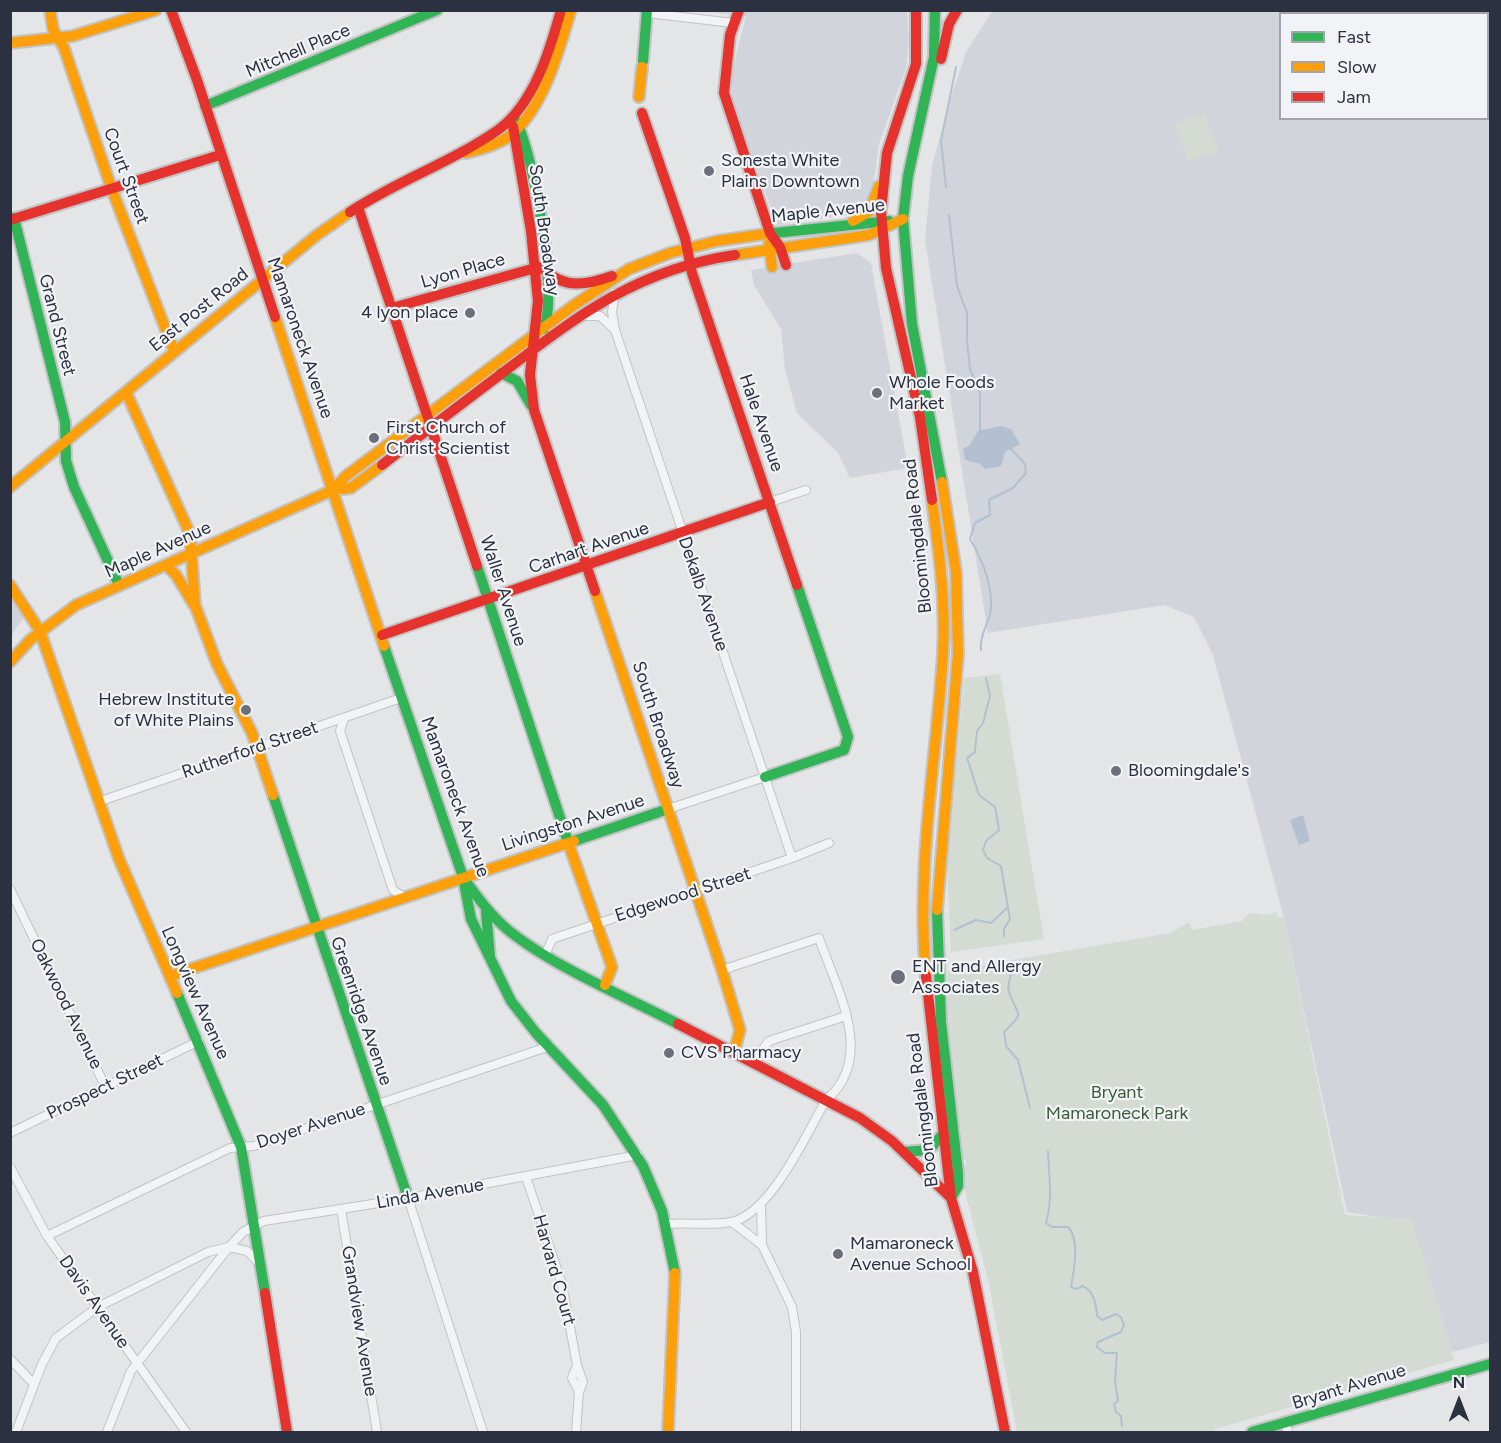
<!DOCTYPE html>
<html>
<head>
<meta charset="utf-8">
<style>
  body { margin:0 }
  #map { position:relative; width:1501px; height:1443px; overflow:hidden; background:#e3e5e7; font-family:Figtree,sans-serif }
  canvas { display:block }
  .frame { position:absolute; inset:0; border:12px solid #2b3140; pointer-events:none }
  .legend { position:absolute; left:1279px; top:12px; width:210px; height:108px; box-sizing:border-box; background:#f1f3f6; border:2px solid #a2a5ad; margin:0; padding:8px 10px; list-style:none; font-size:18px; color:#2b3140 }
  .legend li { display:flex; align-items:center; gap:12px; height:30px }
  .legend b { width:30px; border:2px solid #a2a5ad }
  .north { position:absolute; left:1429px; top:1371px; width:60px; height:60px; -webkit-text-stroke:4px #f1f3f6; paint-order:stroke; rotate:0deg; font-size:16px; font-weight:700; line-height:24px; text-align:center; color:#2b3140 }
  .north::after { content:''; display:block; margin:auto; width:21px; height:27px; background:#2b3140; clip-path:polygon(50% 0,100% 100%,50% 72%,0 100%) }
</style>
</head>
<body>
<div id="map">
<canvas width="1501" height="1443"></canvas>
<div class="frame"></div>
<ul class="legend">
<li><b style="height:8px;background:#30b455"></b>Fast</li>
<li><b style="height:8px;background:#ff9f0a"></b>Slow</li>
<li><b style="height:8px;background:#e5322d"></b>Jam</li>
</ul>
<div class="north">N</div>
</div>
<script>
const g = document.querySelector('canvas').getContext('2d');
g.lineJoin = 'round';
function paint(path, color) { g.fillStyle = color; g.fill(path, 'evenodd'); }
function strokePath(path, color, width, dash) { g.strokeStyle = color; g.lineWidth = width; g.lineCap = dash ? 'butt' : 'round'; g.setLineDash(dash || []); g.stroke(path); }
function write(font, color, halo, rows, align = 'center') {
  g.font = font + ' Figtree,sans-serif'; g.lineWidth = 4.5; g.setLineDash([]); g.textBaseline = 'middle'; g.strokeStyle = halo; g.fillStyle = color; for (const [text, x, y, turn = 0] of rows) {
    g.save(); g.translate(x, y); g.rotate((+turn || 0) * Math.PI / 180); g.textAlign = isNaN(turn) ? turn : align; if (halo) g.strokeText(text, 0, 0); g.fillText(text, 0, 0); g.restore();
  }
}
paint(new Path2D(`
  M 993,10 L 1403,11 L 1406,13 L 1280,14 L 1280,118 L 1488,118 L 1488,112 L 1490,116 L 1490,1342 L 1452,1352 L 1412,1222 L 1347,1212 L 1284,918 L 1213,655 L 1194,617 L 1164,605 L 988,633 L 925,240 L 932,166 L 949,103 L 966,52 Z
  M 701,11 L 907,11 L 909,40 L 906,68 L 879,144 L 872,193 L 866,208 L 856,214 L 777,225 L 732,99 L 732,72 L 746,16 Z
  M 857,253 L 871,263 L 908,468 L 850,478 L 838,453 L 797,413 L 785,369 L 781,329 L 754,285 L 751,270 Z
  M 10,598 L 24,617 L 11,636 L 10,636 Z`), '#d1d4da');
paint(new Path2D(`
  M 1205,113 L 1219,151 L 1188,161 L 1175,124 Z
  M 1000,674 L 1044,939 L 951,952 L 947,863 L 964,678 Z
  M 1276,912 L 1278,917 L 1284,918 L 1345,1215 L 1412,1219 L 1454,1360 L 1215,1429 L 1214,1432 L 1017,1432 L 989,1284 L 962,1180 L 963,1166 L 967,1164 L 966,1160 L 961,1159 L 947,1023 L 948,971 L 1171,933 L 1187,923 L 1189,923 L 1192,930 L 1242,921 L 1249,913 L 1267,915 Z`), '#d3dbd3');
paint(new Path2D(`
  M 1001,426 L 1011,429 L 1020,444 L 1005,452 L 1001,466 L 985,469 L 980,464 L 965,460 L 963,449 L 969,446 L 978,431 Z
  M 1303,815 L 1310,841 L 1299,845 L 1290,820 Z`), '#b3c0d1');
strokePath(new Path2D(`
  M 946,187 L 941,141 L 956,67
  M 949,215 L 957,286 L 967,313 L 967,340 L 970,369 L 980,393 L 980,432
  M 981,650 C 979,635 990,622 991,608 C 992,583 982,559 970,539 L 975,523 L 990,515 L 989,500 L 1013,488 L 1026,473 L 1025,464 L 1010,448
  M 986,678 L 990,696 L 983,723 L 977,731 L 975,752 L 967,758 L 979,795 L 995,807 L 999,830 L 986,841 L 983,850 L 987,858 L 1001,866 L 1010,919 L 1004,929 L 1004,936
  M 954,930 L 976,920 L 991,923 L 1007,908
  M 1011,973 C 1010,979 1007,987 1009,992 C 1017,1017 1027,1010 1004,1032 L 1006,1046 L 1018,1060 L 1030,1108
  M 1048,1151 C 1049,1177 1053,1198 1046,1223 L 1052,1227 L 1068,1227 C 1080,1239 1074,1270 1071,1287 L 1076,1289 L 1083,1286 C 1094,1292 1096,1303 1097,1316 L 1102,1320 L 1116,1314 L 1121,1317 L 1124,1325 L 1121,1332 L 1098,1342 L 1097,1347 L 1105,1353 L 1117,1353 L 1115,1380 L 1118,1401 L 1114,1404 L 1116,1412 L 1121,1416 L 1122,1426`), '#b3c0d1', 2);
const street = new Path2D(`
  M 647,13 L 733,23
  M 615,293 L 612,312 L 615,330 L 792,858
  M 581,316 L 600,316 L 614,329
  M 770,502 L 806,490
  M 344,718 L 340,731 L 393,890 L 404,897
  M 98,802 L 401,698
  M 668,809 L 765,777
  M 10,889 L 105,1086
  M 545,955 L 552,939 L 792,858 L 829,843
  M 753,1062 L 769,1041 L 846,1016
  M 10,1133 L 199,1041
  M 10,1167 L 47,1236 L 186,1432
  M 526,1177 L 562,1284 L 577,1365 L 583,1382 L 579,1392 L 576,1432
  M 408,1198 L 483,1432
  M 761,1204 L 762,1245
  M 341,1209 L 377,1432
  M 732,1222 L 762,1245 L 792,1307 L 796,1332 L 796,1432
  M 666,1224 C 687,1222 710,1226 731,1222 C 771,1214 807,1133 826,1100 C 877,1058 836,988 819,938 L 722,970
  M 47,1236 L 230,1148 L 254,1146 L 550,1046
  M 10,1359 L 34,1384
  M 577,1365 L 572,1378 L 579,1392
  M 1285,1423 L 1288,1432
  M 16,1432 L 42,1364 L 56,1338 L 98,1307 L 208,1252 L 229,1247 L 243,1232 L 264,1221 L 398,1200 L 638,1155
  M 107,1432 L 131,1371 L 229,1247 L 247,1251 L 257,1261`);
const fast = new Path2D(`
  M 935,10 L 934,57 L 908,176 L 903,219 L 912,324 L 942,482
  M 643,61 L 647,10
  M 1488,81 L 1490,85
  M 205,106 L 437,10
  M 516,121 C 534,156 558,293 544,329
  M 14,218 L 65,422 L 66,461 L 74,487 L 119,585
  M 765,234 L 889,221
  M 501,373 L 517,381 L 531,405
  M 477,566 L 569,845
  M 384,646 L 463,877 C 476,896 490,915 508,930 C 552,966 626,997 678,1024
  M 765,777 L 844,750 L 848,737 L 797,585
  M 273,795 L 408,1198
  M 574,841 L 668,809
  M 463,877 L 471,919 L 511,1001 L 536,1033 L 603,1105 L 643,1166 L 662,1211 L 675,1273
  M 937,910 L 941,1022 L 958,1173 L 958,1186 L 951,1198
  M 486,911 L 490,957
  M 177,993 L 241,1147 L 265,1293
  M 904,1152 L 929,1150 L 942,1135
  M 1252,1432 L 1490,1364`);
const slow = new Path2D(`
  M 50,10 L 53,29 L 64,48 L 111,187 L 174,351
  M 1449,10 L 1452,14
  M 10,43 L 73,36 L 156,10
  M 1488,48 L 1490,50
  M 639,97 L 642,67
  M 466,153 C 482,149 501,144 513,133 C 545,104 559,50 571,10
  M 853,221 L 869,212 L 879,186
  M 769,243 L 772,267
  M 735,255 L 869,235 L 903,219
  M 275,317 L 384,646
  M 126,392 L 190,534 L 195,605 L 217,664 L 252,733 L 273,795
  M 10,487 L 317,235 L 350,212
  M 333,490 L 346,476 L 574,305 L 629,269 L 670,253 L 717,241 L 765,234
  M 166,565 L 176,575 L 194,605
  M 10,585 L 40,631 L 119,859 L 177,993
  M 595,591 L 722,970 L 740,1030 L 734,1052
  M 10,662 L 31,639 L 76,605 L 333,490 L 351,488 L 382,465
  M 569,845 L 612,967 L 605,985
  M 937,910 L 958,654 L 956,572 L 942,482
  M 170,976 L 574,841
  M 926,976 C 916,866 936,763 943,654 C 946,602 939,551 932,500
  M 668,1432 L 675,1273`);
const jam = new Path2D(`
  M 171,10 L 197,80 L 275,317
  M 739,10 L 730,35 L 724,93 L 770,233 L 780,247 L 786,265
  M 916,10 L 916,64 L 887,153 L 881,211 L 886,268 L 920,417 L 932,500
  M 941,59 L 949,24 L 957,10
  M 642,113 L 685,238 L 692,273 L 797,585
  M 513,126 L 531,231 L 538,301 L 530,375 L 534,410 L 595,591
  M 358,207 L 477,566
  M 350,212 C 397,181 452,162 498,130 C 534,104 550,50 561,10
  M 10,220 L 220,155
  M 544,270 C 565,289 587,285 612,276
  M 392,308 L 539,267
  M 382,465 C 423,433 464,402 505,371 C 580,314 639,269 735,255
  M 382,635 L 770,502
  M 926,976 L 951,1198 L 973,1272 L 1005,1432
  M 678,1024 L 860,1118 L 892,1141 L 951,1198
  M 265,1293 L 287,1432`);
strokePath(street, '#c1c3c5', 10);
strokePath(fast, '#c1c3c5', 14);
strokePath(slow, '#c1c3c5', 14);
strokePath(jam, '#c1c3c5', 14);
strokePath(street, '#f2f3f4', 8);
strokePath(fast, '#30b455', 10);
strokePath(slow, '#ff9f0a', 10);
strokePath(jam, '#e5322d', 10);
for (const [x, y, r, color] of [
  [709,171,6,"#6b707a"],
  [470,313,6,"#6b707a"],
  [877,393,6,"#6b707a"],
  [374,438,6,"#6b707a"],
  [246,710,6,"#6b707a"],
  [1116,771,6,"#6b707a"],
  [898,977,8,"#6b707a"],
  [669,1053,6,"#6b707a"],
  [838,1254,6,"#6b707a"]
]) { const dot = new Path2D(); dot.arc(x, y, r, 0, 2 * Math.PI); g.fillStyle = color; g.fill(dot); strokePath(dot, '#f1f3f6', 2); }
write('18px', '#2b3140', '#f1f3f6', [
  ["Mitchell Place",298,51,-23],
  ["Court Street",126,176,70],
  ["Maple Avenue",828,211,-6],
  ["South Broadway",544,230,82],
  ["Lyon Place",463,271,-16],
  ["East Post Road",199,310,-39],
  ["Grand Street",57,325,76],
  ["Mamaroneck Avenue",300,338,71],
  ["Hale Avenue",761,423,71],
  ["Bloomingdale Road",918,536,-96],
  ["Carhart Avenue",589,548,-19],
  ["Maple Avenue",158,550,-24],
  ["Waller Avenue",503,591,72],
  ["Dekalb Avenue",703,594,71],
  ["South Broadway",658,725,72],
  ["Rutherford Street",250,750,-19],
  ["Mamaroneck Avenue",455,797,70],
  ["Livingston Avenue",573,823,-18],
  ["Edgewood Street",683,895,-18],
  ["Longview Avenue",195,993,66],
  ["Oakwood Avenue",66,1004,64],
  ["Greenridge Avenue",361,1011,71],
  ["Prospect Street",105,1087,-26],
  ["Bloomingdale Road",923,1110,-97],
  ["Doyer Avenue",311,1126,-18],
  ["Linda Avenue",430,1194,-10],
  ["Harvard Court",554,1270,74],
  ["Davis Avenue",94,1302,55],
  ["Grandview Avenue",359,1321,81],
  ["Bryant Avenue",1349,1387,-17]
]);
write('18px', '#2b3140', '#f1f3f6', [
  ["Sonesta White",721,161],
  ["Plains Downtown",721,182],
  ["4 lyon place",458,313,"right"],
  ["Whole Foods",889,383],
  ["Market",889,404],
  ["First Church of",386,428],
  ["Christ Scientist",386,449],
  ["Hebrew Institute",234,700,"right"],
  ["of White Plains",234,721,"right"],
  ["Bloomingdale's",1128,771],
  ["ENT and Allergy",912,967],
  ["Associates",912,988],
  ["CVS Pharmacy",681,1053],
  ["Mamaroneck",850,1244],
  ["Avenue School",850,1265]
], 'left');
write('18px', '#3d5a39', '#f1f3f6', [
  ["Bryant",1117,1093],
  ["Mamaroneck Park",1117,1114]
]);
</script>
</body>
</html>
